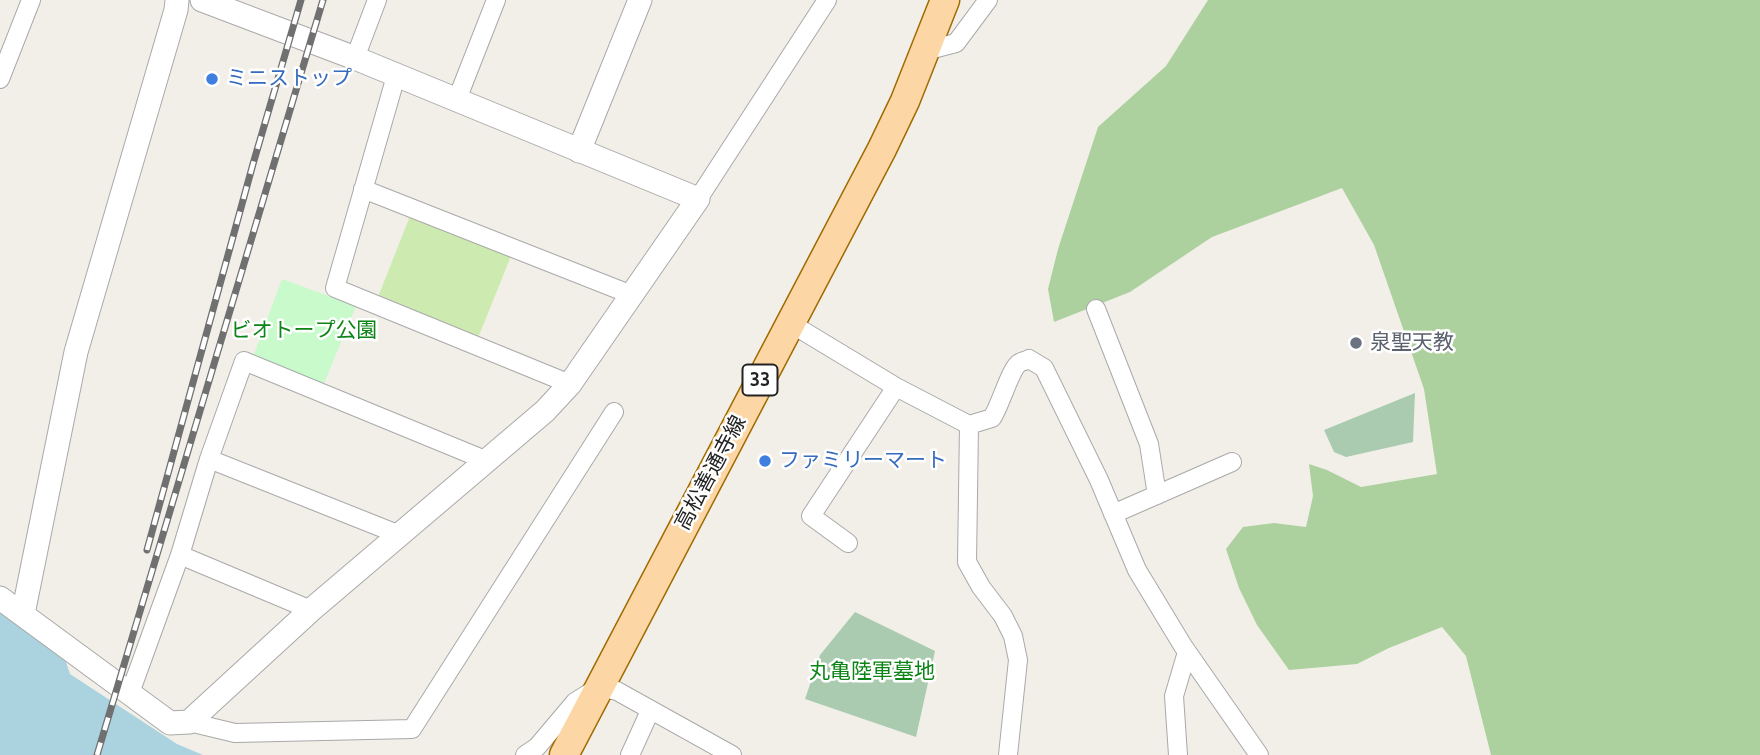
<!DOCTYPE html>
<html>
<head>
<meta charset="utf-8">
<style>
  body { margin:0 }
  canvas { display:block; background:#f2efe9 }
</style>
</head>
<body>
<canvas width="1760" height="755"></canvas>
<script>
const g = document.querySelector('canvas').getContext('2d');
g.lineJoin = 'round';
function paint(path, color) { g.fillStyle = color; g.fill(path, 'evenodd'); }
function strokePath(path, color, width, dash) { g.strokeStyle = color; g.lineWidth = width; g.lineCap = dash ? 'butt' : 'round'; g.setLineDash(dash || []); g.stroke(path); }
function write(font, color, halo, rows, align = 'center') {
  g.font = font + ' Cabin,"Noto Sans JP",sans-serif'; g.lineWidth = 5; g.setLineDash([]); g.textBaseline = 'middle'; g.strokeStyle = halo; g.fillStyle = color; for (const [text, x, y, turn = 0] of rows) {
    g.save(); g.translate(x, y); g.rotate((+turn || 0) * Math.PI / 180); g.textAlign = isNaN(turn) ? turn : align; if (halo) g.strokeText(text, 0, 0); g.fillText(text, 0, 0); g.restore();
  }
}
paint(new Path2D(`
  M 410,216 L 511,256 L 478,338 L 378,297 Z`), '#cdebb0');
paint(new Path2D(`
  M 1208,0 L 1760,0 L 1760,755 L 1491,755 L 1466,656 L 1442,627 L 1389,648 L 1357,664 L 1289,670 L 1257,625 L 1239,588 L 1226,549 L 1243,527 L 1274,523 L 1306,527 L 1313,496 L 1309,464 L 1327,470 L 1361,487 L 1437,474 L 1424,389 L 1374,245 L 1342,188 L 1212,237 L 1130,292 L 1054,322 L 1048,289 L 1058,249 L 1098,127 L 1166,66 Z`), '#add19e');
paint(new Path2D(`
  M 1415,393 L 1413,442 L 1346,457 L 1334,452 L 1324,430 Z
  M 855,612 L 935,651 L 916,737 L 805,699 L 820,655 Z`), '#aacbaf');
paint(new Path2D(`
  M 282,279 L 356,306 L 323,386 L 253,357 Z`), '#c8facc');
paint(new Path2D(`
  M 0,613 L 65,659 L 70,674 L 177,744 L 203,755 L 0,755 Z`), '#aad3df');
const minor = new Path2D(`
  M 925,51 L 956,43 L 988,0
  M 355,58 L 377,0
  M 396,76 L 335,288 L 570,384
  M 0,79 L 31,0
  M 456,102 L 496,0
  M 363,189 L 632,295
  M 698,199 L 827,0
  M 1096,309 L 1149,444 L 1157,495
  M 790,323 L 896,387 L 969,425 L 992,418 C 1000,406 1010,371 1018,364 C 1021,361 1026,361 1029,359 L 1044,368 L 1099,480 L 1137,570 L 1183,646 L 1259,755
  M 969,425 L 967,562 L 981,587 L 1003,616 L 1013,636 L 1018,660 L 1008,755
  M 209,459 L 400,535
  M 1113,514 L 1232,462
  M 848,543 L 811,516 L 896,387
  M 180,555 L 311,610
  M 130,693 L 180,555 L 209,459 L 244,361 L 485,460
  M 189,722 L 235,733 L 412,729 L 614,412
  M 525,755 L 537,747 L 575,702 L 599,687 L 617,691 L 732,755
  M 630,755 L 650,711
  M 1178,755 L 1174,696 L 1187,652`);
const tertiary = new Path2D(`
  M 579,151 L 640,0
  M 0,598 L 170,723 L 189,722 L 311,610 L 545,411 L 570,384 L 698,199 L 355,58 L 202,0
  M 23,614 L 76,352 L 176,10 L 177,0`);
const primary = new Path2D(`
  M 564,755 L 882,149 L 905,101 L 945,0`);
strokePath(minor, '#a9a9a9', 20);
strokePath(tertiary, '#a9a9a9', 25);
strokePath(primary, '#a06b00', 31);
strokePath(minor, '#fff', 18);
strokePath(tertiary, '#fff', 23);
strokePath(primary, '#fcd6a4', 28);
const rail = new Path2D(`
  M 147,550 L 253,164 L 301,0
  M 97,755 L 323,0`);
strokePath(rail, '#707070', 7);
strokePath(rail, '#fff', 4.5, [13]);
for (const [x, y, r, color] of [
  [212,79,7,"#3f7fe0"],
  [1356,343,7,"#6b7280"],
  [765,461,7,"#3f7fe0"]
]) { const dot = new Path2D(); dot.arc(x, y, r, 0, 2 * Math.PI); g.fillStyle = color; g.fill(dot); strokePath(dot, '#fff', 2.5); }
for (const [x, y, w] of [
  [760,380,35]
]) { const box = new Path2D(); box.roundRect(x - w / 2, y - 15.5, w, 31, 5); g.fillStyle = '#fff'; g.fill(box); strokePath(box, '#222', 2); }
write('bold 19px', '#222', null, [
  ["33",760,380]
]);
write('21px', '#366cbe', '#fff', [
  ["ミニストップ",226,79],
  ["ファミリーマート",779,461]
], 'left');
write('21px', '#0c8416', '#fff', [
  ["ビオトープ公園",304,331],
  ["丸亀陸軍墓地",872,672]
]);
write('21px', '#5b616d', '#fff', [
  ["泉聖天教",1370,343]
], 'left');
write('21px', '#222', '#fff', [
  ["高松善通寺線",711,473,-62]
]);
</script>
</body>
</html>
